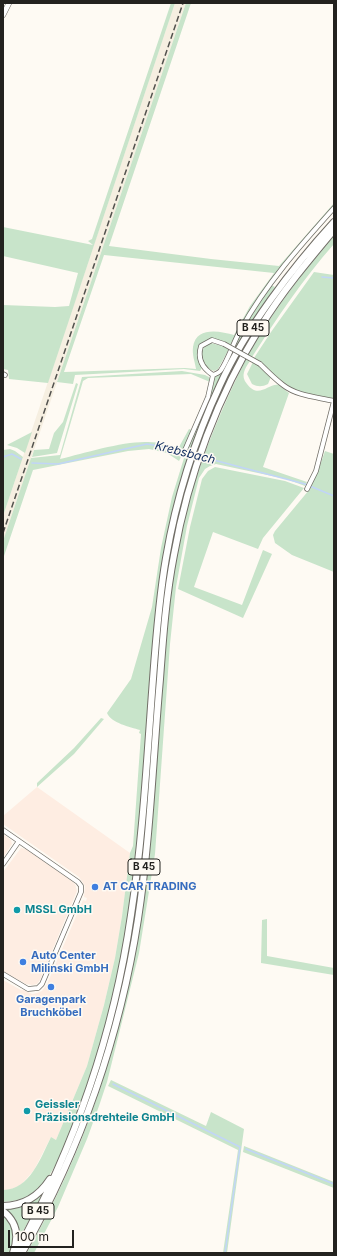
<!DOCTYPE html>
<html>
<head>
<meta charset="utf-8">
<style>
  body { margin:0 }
  #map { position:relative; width:337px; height:1256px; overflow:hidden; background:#fefaf3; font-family:Inter,sans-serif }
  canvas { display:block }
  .frame { position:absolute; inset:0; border:4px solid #23221f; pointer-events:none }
  .scale { position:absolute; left:8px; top:1230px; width:66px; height:18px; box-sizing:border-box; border:2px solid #23221f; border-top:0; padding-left:5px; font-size:12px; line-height:14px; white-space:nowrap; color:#23221f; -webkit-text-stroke:3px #fefaf3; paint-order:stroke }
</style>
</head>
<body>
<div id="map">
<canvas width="337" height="1256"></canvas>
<div class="frame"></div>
<div class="scale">100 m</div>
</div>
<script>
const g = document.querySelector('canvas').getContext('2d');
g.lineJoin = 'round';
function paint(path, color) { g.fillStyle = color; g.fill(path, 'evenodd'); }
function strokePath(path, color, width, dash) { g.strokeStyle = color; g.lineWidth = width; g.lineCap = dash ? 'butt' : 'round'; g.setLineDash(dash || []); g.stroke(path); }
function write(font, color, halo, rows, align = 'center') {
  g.font = font + ' Inter,sans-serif'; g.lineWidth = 3; g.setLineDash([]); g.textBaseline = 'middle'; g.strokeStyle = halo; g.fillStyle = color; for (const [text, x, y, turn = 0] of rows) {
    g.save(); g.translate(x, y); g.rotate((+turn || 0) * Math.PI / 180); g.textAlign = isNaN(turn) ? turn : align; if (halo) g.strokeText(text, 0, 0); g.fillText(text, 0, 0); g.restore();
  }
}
paint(new Path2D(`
  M 37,787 L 130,853 L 122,916 L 115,958 L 104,1005 L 87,1066 L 56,1140 L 51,1137 L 34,1170 L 21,1185 L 9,1190 L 3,1190 L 3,980 L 21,990 L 24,990 L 32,994 L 37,993 L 42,991 L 47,984 L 83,900 L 86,901 L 87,898 L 84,897 L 85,886 L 79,877 L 3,824 L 3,816 Z
  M 3,834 L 11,840 L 12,844 L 3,858 Z
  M 21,848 L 26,849 L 73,882 L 75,884 L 77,891 L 40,980 L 37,984 L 32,985 L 26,984 L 3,971 L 3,872 Z`), '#feede2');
paint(new Path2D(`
  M 175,3 L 186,3 L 3,541 L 3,516 Z`), '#f6efe1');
paint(new Path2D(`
  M 171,3 L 175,3 L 48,383 L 9,379 L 8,370 L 3,369 L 3,305 L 55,307 L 69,306 L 78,273 L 3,256 L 3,227 L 93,245 L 88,241 L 92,239 Z
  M 186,3 L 191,3 L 109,246 L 211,259 L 279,266 L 334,203 L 334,206 C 295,249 255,292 231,345 C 219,339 211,337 200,345 C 196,354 197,360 202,368 L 200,371 L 184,369 L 75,375 L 73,384 L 57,382 ZM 104,255 L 274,273 L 250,306 L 234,335 C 220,331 196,326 193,347 C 192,355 195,362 196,369 L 185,368 L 64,372 Z
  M 334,236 L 334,244 C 303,279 277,318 252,357 L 248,355 C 272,312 302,273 334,236 Z
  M 314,272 L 334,275 L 334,399 C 317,396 297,395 283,383 C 273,375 266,365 254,358 L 271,332 Z
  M 271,285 L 275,287 L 236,348 L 233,347 L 255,309 Z
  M 211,343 L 223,346 L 229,349 L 218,369 L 214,371 C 200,367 195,349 211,343 Z
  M 232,350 L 235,352 L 191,452 L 186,450 L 214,376 L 217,375 Z
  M 246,359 L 250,361 C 245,368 240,376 247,384 C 259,400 269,382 279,385 C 282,387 286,391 289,393 L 263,467 L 307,482 L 305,486 L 286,479 L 216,464 L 210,466 L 205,469 L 199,478 L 187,526 L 176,587 L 170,644 L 155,854 L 139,953 L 107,1082 L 99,1106 L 87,1139 L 58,1207 L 34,1253 L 27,1253 C 54,1204 78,1153 96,1100 C 112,1054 122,1007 131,960 C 138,923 146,886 150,849 C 152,835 152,821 153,807 C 160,734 162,661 171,588 C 181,508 210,431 246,359 Z
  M 253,362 L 259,366 L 271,377 L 268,384 C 262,387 258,387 252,384 L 247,374 Z
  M 182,371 L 205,375 L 209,377 L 210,382 L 191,374 L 88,378 L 83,381 L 60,459 C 85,453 123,441 148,442 C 159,442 169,445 179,447 L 189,429 L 192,430 L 181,457 L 179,461 L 167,453 L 149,449 L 128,451 L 33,470 L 3,559 L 3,541 L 31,458 L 60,455 L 82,377 Z
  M 76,383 L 78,384 L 57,453 L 32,457 L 34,450 L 49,449 L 54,433 L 63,422 Z
  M 32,432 L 25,453 L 17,448 L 7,445 Z
  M 10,449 L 15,451 L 23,457 L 3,516 L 3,450 Z
  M 325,451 L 334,454 L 334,572 L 292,555 L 275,543 L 273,535 L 275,531 L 309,490 L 318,471 Z
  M 184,458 L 188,459 C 181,488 172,517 165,547 C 161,568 158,589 156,610 C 148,678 146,747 140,816 C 132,916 113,1016 78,1111 C 67,1139 56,1178 30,1195 C 22,1200 12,1201 3,1202 L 3,1190 C 30,1190 41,1157 51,1137 L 56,1140 L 87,1066 L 104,1005 L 115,958 L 122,916 L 130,853 L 133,846 L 141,734 L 139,733 L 140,730 C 130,727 111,723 107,713 L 131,679 L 152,607 L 161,548 L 172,497 Z
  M 215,467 L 285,481 L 304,488 L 263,538 L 258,549 L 213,532 L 194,587 L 242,605 L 263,550 L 272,554 L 243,618 L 178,589 L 190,527 L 202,479 L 208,471 Z
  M 101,718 L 104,719 L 74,754 L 37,787 L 37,783 L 74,748 Z
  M 267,919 L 267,956 L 334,968 L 334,975 L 261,963 L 262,920 Z
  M 111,1080 L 206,1126 L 211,1112 L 244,1129 L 227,1253 L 223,1253 L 238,1150 L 108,1086 Z
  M 244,1146 L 334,1182 L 334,1188 L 243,1152 Z
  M 41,1194 L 43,1194 L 20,1237 L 19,1237 L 3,1209 Z
  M 3,1214 C 14,1225 16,1239 10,1253 L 3,1253 Z`), '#c8e4ca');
strokePath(new Path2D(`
  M 322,277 L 334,278
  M 3,457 L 12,454 L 21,459
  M 202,457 L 305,484 L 334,496
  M 32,463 L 58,464 L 147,444 L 176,449 L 191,454
  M 113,1084 L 240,1147 L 225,1253
  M 246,1149 L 334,1184`), '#c1d5f7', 1.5);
const minor = new Path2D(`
  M 260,364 C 267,371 275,379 283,385 C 297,396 317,397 334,401 L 316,471 L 307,489
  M 3,374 L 5,375
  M 213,375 C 216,374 219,373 221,370 C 228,360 234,341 241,329 C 266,284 299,247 334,208
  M 213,375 C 202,368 197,359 201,346 L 212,340 L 224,344
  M 185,450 L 208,397 L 213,375
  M 3,830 L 78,882 L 81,886 L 81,892 L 42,984 L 38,988 L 28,989 L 3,974
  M 3,864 L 19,841`);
const tertiary = new Path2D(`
  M 3,15 L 9,3`);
const trunk = new Path2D(`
  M 3,1206 C 23,1206 39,1196 50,1179
  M 3,1211 C 17,1222 19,1237 13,1253
  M 16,1253 C 74,1148 114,1033 131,915 C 143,837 147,758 153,679 C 156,638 159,598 166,558 C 176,499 195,439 220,385 C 246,328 292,268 334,222
  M 22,1253 C 80,1150 120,1036 138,919 C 150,840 153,759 160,679 C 163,638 166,596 174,555 C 188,475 218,395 261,326 C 282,292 308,261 334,230`);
strokePath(minor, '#716e67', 5.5);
strokePath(tertiary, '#716e67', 6);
strokePath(trunk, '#716e67', 8);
strokePath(minor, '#fff', 4);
strokePath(tertiary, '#fff', 5);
strokePath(trunk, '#fff', 6);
strokePath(new Path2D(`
  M 3,533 L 183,3`), '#53524e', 1.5, [6, 3]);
const minorBridge = new Path2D(`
  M 224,344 L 260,364`);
strokePath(minorBridge, '#716e67', 5.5, []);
strokePath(minorBridge, '#fff', 4);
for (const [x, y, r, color] of [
  [95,887,4,"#3f7fe0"],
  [17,910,4,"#0f9aa8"],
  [23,962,4,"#3f7fe0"],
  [51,987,4,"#3f7fe0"],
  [27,1111,4,"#0f9aa8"]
]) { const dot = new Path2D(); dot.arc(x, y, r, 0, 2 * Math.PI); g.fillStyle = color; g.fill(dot); strokePath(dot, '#fefaf3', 1.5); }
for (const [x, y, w] of [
  [253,328,32],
  [144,867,32],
  [38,1211,32]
]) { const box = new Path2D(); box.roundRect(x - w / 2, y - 8, w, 16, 3); g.fillStyle = '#fefaf3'; g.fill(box); strokePath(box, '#23221f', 1); }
write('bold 10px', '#23221f', null, [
  ["B 45",253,328],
  ["B 45",144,867],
  ["B 45",38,1211]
]);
write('bold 11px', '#366cbe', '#fefaf3', [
  ["AT CAR TRADING",103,887],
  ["Auto Center",31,956],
  ["Milinski GmbH",31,969],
  ["Garagenpark",51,1000,"center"],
  ["Bruchköbel",51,1013,"center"]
], 'left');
write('bold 11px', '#0d838f', '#fefaf3', [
  ["MSSL GmbH",25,910],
  ["Geissler",35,1105],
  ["Präzisionsdrehteile GmbH",35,1118]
], 'left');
write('italic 12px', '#112d5f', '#fefaf3', [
  ["Krebsbach",185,453,14]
]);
</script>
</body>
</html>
